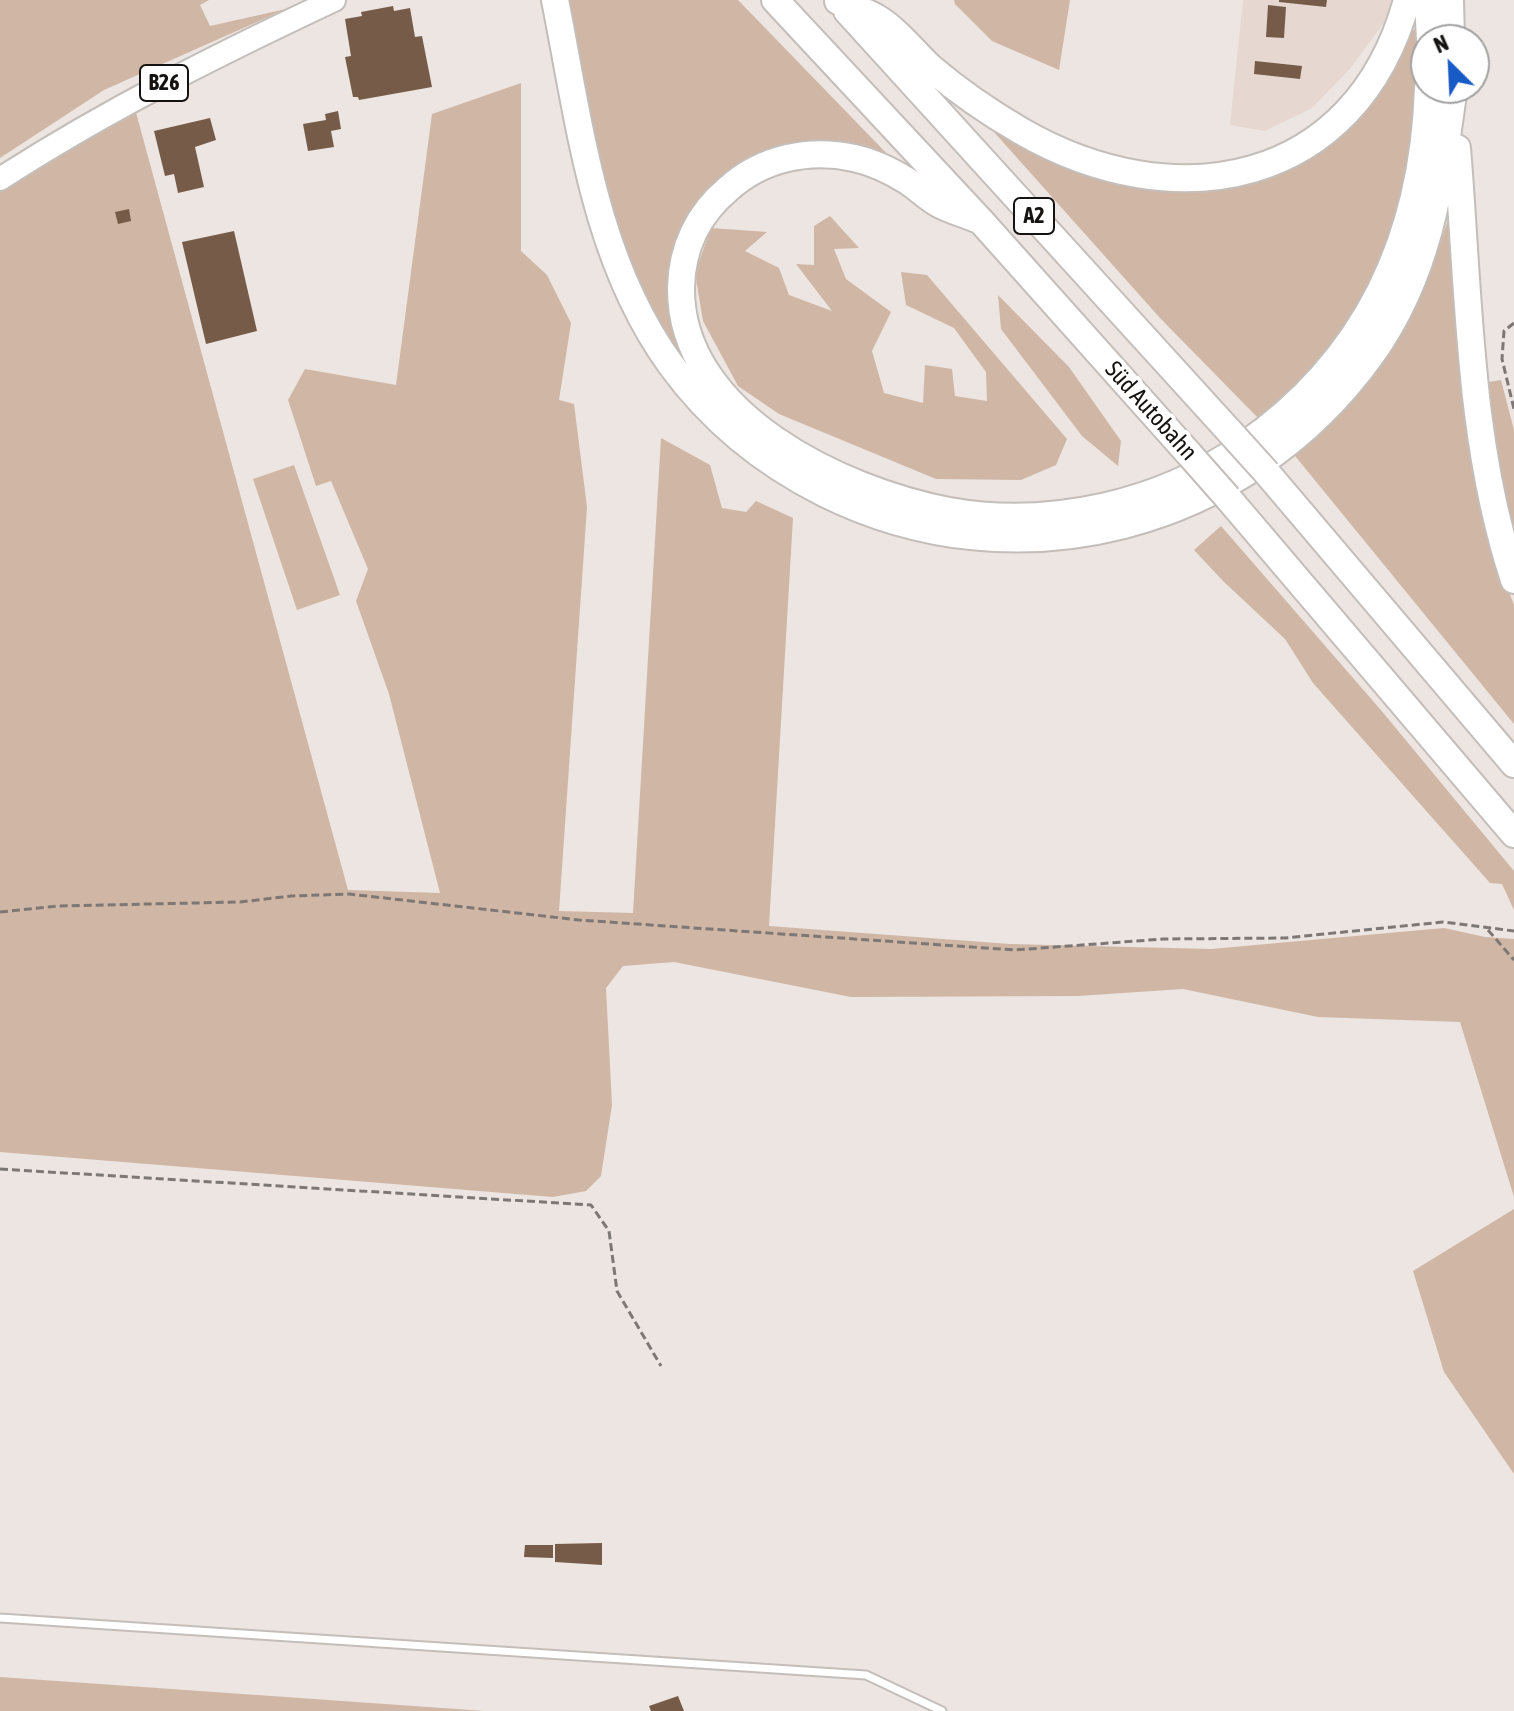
<!DOCTYPE html>
<html>
<head>
<meta charset="utf-8">
<style>
  body { margin:0 }
  #map { position:relative; width:1514px; height:1711px; overflow:hidden; background:#ece5e1; font-family:"Asap Condensed",sans-serif }
  canvas { display:block }
  .north { position:absolute; left:1410px; top:24px; width:80px; height:80px; box-sizing:border-box; background:#fff; border:2px solid #a1a1a0; border-radius:50%; rotate:336deg; font-size:22px; font-weight:700; line-height:32px; text-align:center; color:#151311 }
  .north::after { content:''; display:block; margin:auto; width:28px; height:36px; background:#185ac6; clip-path:polygon(50% 0,100% 100%,50% 72%,0 100%) }
</style>
</head>
<body>
<div id="map">
<canvas width="1514" height="1711"></canvas>
<div class="north">N</div>
</div>
<script>
const g = document.querySelector('canvas').getContext('2d');
g.lineJoin = 'round';
function paint(path, color) { g.fillStyle = color; g.fill(path, 'evenodd'); }
function strokePath(path, color, width, dash) { g.strokeStyle = color; g.lineWidth = width; g.lineCap = dash ? 'butt' : 'round'; g.setLineDash(dash || []); g.stroke(path); }
function write(font, color, halo, rows, align = 'center') {
  g.font = font + ' "Asap Condensed",sans-serif'; g.lineWidth = 8; g.setLineDash([]); g.textBaseline = 'middle'; g.strokeStyle = halo; g.fillStyle = color; for (const [text, x, y, turn = 0] of rows) {
    g.save(); g.translate(x, y); g.rotate((+turn || 0) * Math.PI / 180); g.textAlign = isNaN(turn) ? turn : align; if (halo) g.strokeText(text, 0, 0); g.fillText(text, 0, 0); g.restore();
  }
}
paint(new Path2D(`
  M 1243,0 L 1397,0 L 1394,9 L 1349,70 L 1312,108 L 1265,131 L 1230,125 Z`), '#e6d8d0');
paint(new Path2D(`
  M 0,0 L 209,0 L 200,5 L 210,26 L 286,9 L 104,90 L 0,158 Z
  M 568,0 L 738,0 L 894,161 L 804,145 L 758,154 L 727,172 L 699,200 L 676,250 L 711,390 L 677,361 L 644,302 L 602,183 Z
  M 954,0 L 1070,0 L 1059,70 L 992,41 L 955,4 Z
  M 1418,29 C 1421,115 1405,219 1366,296 C 1342,345 1301,385 1260,420 L 1160,318 L 977,113 L 1127,182 L 1309,154 L 1409,30 Z
  M 521,83 L 521,251 L 547,275 L 571,323 L 559,400 L 574,404 L 587,507 L 559,911 L 633,913 L 661,438 L 710,465 L 722,508 L 746,512 L 756,501 L 793,518 L 769,926 L 1010,944 L 1211,949 L 1444,928 L 1485,937 L 1514,939 L 1514,1197 L 1460,1022 L 1318,1017 L 1183,989 L 1078,996 L 851,997 L 674,962 L 623,966 L 606,988 L 612,1105 L 601,1176 L 586,1191 L 553,1197 L 0,1152 L 0,192 L 41,164 L 135,109 L 348,890 L 440,893 L 389,694 L 356,601 L 368,569 L 331,481 L 316,486 L 288,400 L 305,369 L 396,385 L 432,114 Z
  M 830,216 L 859,248 L 834,249 L 846,279 L 891,312 L 872,351 L 884,393 L 923,403 L 925,365 L 952,369 L 955,396 L 987,401 L 986,372 L 954,328 L 906,305 L 901,272 L 927,275 L 1067,439 L 1056,465 L 1021,480 L 936,479 L 779,414 L 738,386 L 703,321 L 695,273 L 711,228 L 767,232 L 745,251 L 779,268 L 789,295 L 832,311 L 796,264 L 814,265 L 814,226 Z
  M 1449,216 L 1468,422 L 1504,579 L 1514,605 L 1514,724 L 1291,451 C 1373,390 1420,313 1449,216 Z
  M 998,295 L 1069,367 L 1121,441 L 1118,466 L 1082,436 L 1001,329 Z
  M 1501,380 L 1514,430 L 1514,543 L 1503,500 L 1483,383 Z
  M 294,465 L 340,595 L 297,610 L 253,479 Z
  M 1221,526 L 1380,709 L 1514,871 L 1514,910 L 1502,884 L 1490,883 L 1313,683 L 1285,639 L 1223,581 L 1194,550 Z
  M 1514,1209 L 1514,1474 L 1444,1372 L 1413,1271 Z
  M 0,1677 L 485,1711 L 0,1711 Z`), '#d0b6a4');
paint(new Path2D(`
  M 1279,0 L 1327,0 L 1326,7 L 1279,2 Z
  M 1268,5 L 1286,7 L 1284,38 L 1266,37 Z
  M 393,6 L 394,11 L 410,8 L 415,37 L 422,36 L 432,87 L 359,100 L 358,97 L 353,97 L 345,57 L 351,56 L 345,19 L 362,16 L 361,12 Z
  M 1255,61 L 1302,66 L 1300,79 L 1254,74 Z
  M 338,111 L 341,129 L 331,131 L 334,147 L 308,151 L 303,124 L 326,120 L 325,114 Z
  M 210,118 L 216,140 L 195,147 L 204,187 L 178,193 L 174,174 L 165,176 L 154,131 Z
  M 129,209 L 131,221 L 118,224 L 115,212 Z
  M 234,231 L 257,331 L 206,344 L 182,242 Z
  M 602,1543 L 602,1565 L 555,1562 L 555,1544 Z
  M 525,1545 L 553,1545 L 553,1558 L 524,1557 Z
  M 678,1696 L 684,1711 L 651,1711 L 649,1706 Z`), '#765b48');
const lane = new Path2D(`
  M 0,1618 L 866,1675 L 942,1711`);
const primary = new Path2D(`
  M 0,179 C 107,110 219,54 334,0`);
const highway = new Path2D(`
  M 555,0 C 580,125 594,259 671,365 C 711,420 764,463 824,493 C 1016,589 1247,529 1372,354 C 1429,274 1440,189 1453,94
  M 775,0 L 981,221 L 1190,455
  M 1428,0 L 1430,40
  M 1450,0 L 1451,40
  M 838,1 C 851,7 866,11 877,18 C 897,30 914,52 931,68 C 958,91 990,113 1021,131 C 1175,220 1356,187 1407,0
  M 847,11 L 1230,432
  M 1457,148 C 1469,292 1468,441 1514,580
  M 981,221 C 968,215 952,211 939,204 C 928,198 919,189 909,182 C 893,172 873,162 854,158 C 809,148 762,158 728,189 C 698,214 682,248 681,287 C 679,415 843,491 949,511 C 1049,529 1160,504 1243,446 C 1367,360 1423,238 1428,88
  M 1267,473 L 1514,764
  M 1228,498 L 1514,834`);
strokePath(lane, '#c4beba', 11);
strokePath(primary, '#c4beba', 26);
strokePath(highway, '#c4beba', 30);
strokePath(new Path2D(`
  M 1514,323 L 1504,331 L 1502,359 L 1514,409
  M 0,912 L 58,906 L 240,902 L 291,896 L 349,894 L 579,920 L 1015,950 L 1163,939 L 1285,938 L 1443,922 L 1514,931
  M 1488,930 L 1514,960
  M 0,1169 L 591,1205 L 609,1231 L 617,1291 L 661,1366`), '#7d7875', 3, [8, 4]);
strokePath(lane, '#fff', 7);
strokePath(primary, '#fff', 22);
strokePath(highway, '#fff', 26);
const highwayBridge = new Path2D(`
  M 1230,432 L 1267,473
  M 1190,455 L 1228,498`);
strokePath(highwayBridge, '#c4beba', 30, []);
strokePath(highwayBridge, '#fff', 26);
for (const [x, y, w] of [
  [164,83,48],
  [1034,216,40]
]) { const box = new Path2D(); box.roundRect(x - w / 2, y - 18, w, 36, 6); g.fillStyle = '#fff'; g.fill(box); strokePath(box, '#151311', 2); }
write('bold 22px', '#151311', null, [
  ["B26",164,83],
  ["A2",1034,216]
]);
write('24px', '#151311', '#fff', [
  ["Süd Autobahn",1151,411,48]
]);
</script>
</body>
</html>
